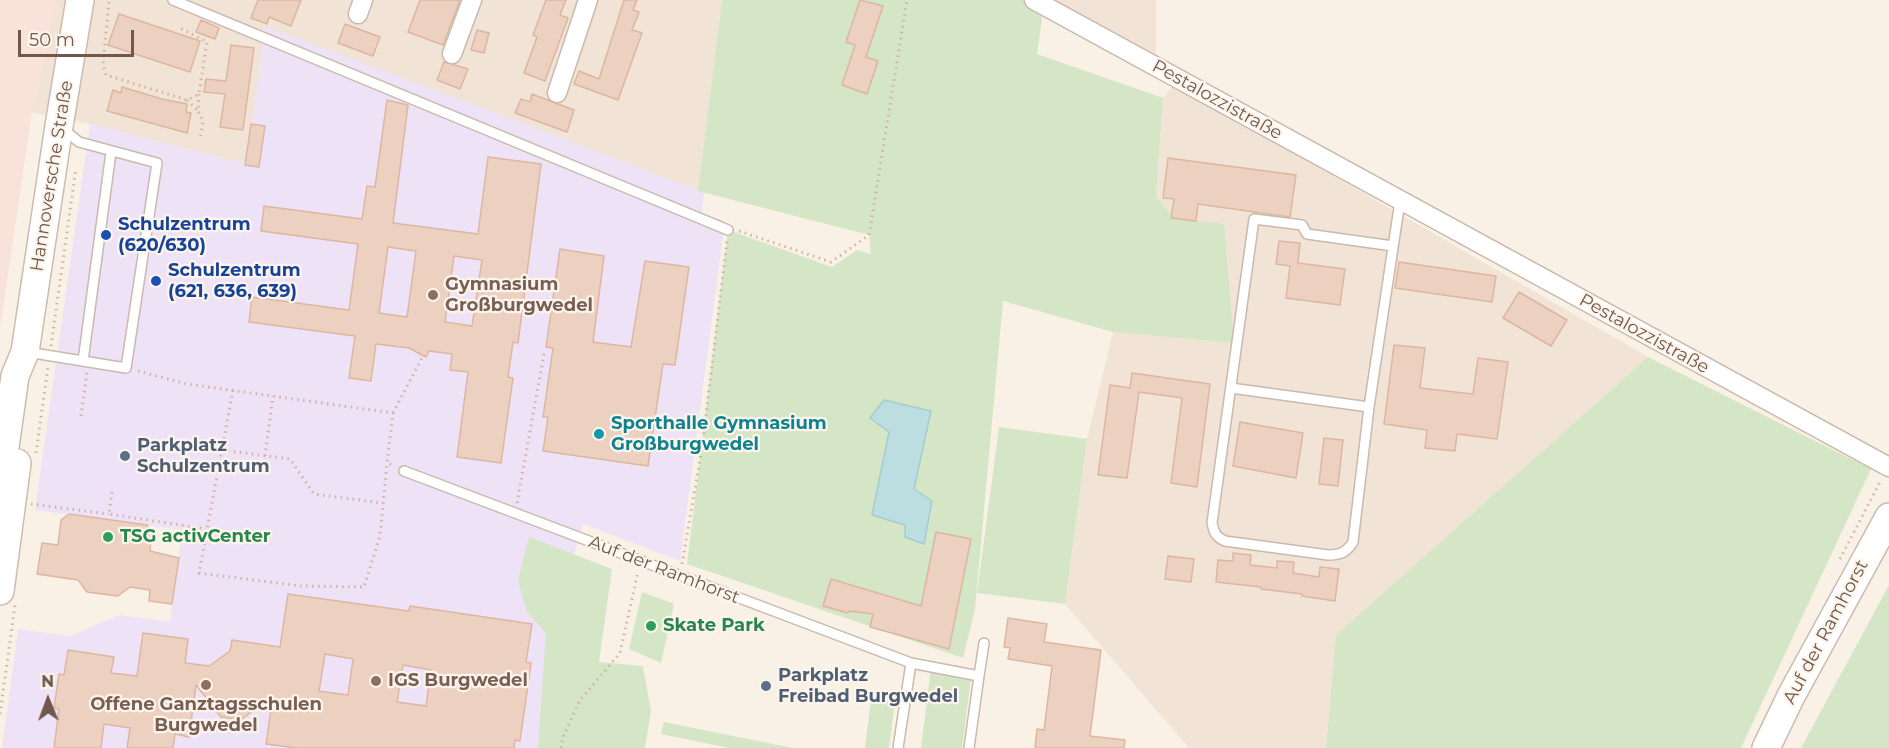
<!DOCTYPE html>
<html>
<head>
<meta charset="utf-8">
<style>
  body { margin:0 }
  #map { position:relative; width:1889px; height:748px; overflow:hidden; background:#faf1e6; font-family:Montserrat,sans-serif }
  canvas { display:block }
  .north { position:absolute; left:18px; top:670px; width:60px; height:60px; -webkit-text-stroke:4px #fdf5eb; paint-order:stroke; rotate:359deg; font-size:16px; font-weight:700; line-height:24px; text-align:center; color:#70584d }
  .north::after { content:''; display:block; margin:auto; width:21px; height:27px; background:#70584d; clip-path:polygon(50% 0,100% 100%,50% 72%,0 100%) }
  .scale { position:absolute; left:18px; top:30px; width:116px; height:27px; box-sizing:border-box; border:3px solid #70584d; border-top:0; padding-left:8px; font-size:18px; line-height:21px; white-space:nowrap; color:#70584d; -webkit-text-stroke:4px #fdf5eb; paint-order:stroke }
</style>
</head>
<body>
<div id="map">
<canvas width="1889" height="748"></canvas>
<div class="north">N</div>
<div class="scale">50 m</div>
</div>
<script>
const g = document.querySelector('canvas').getContext('2d');
g.lineJoin = 'round';
function paint(path, color) { g.fillStyle = color; g.fill(path, 'evenodd'); }
function strokePath(path, color, width, dash) { g.strokeStyle = color; g.lineWidth = width; g.lineCap = dash ? 'butt' : 'round'; g.setLineDash(dash || []); g.stroke(path); }
function write(font, color, halo, rows, align = 'center') {
  g.font = font + ' Montserrat,sans-serif'; g.lineWidth = 4.5; g.setLineDash([]); g.textBaseline = 'middle'; g.strokeStyle = halo; g.fillStyle = color; for (const [text, x, y, turn = 0] of rows) {
    g.save(); g.translate(x, y); g.rotate((+turn || 0) * Math.PI / 180); g.textAlign = isNaN(turn) ? turn : align; if (halo) g.strokeText(text, 0, 0); g.fillText(text, 0, 0); g.restore();
  }
}
paint(new Path2D(`
  M 56,0 L 722,0 L 698,191 L 265,27 L 247,164 L 90,124 L 32,112 Z
  M 1034,0 L 1156,0 L 1156,66 Z
  M 1174,84 L 1648,357 L 1336,635 L 1326,748 L 1189,748 L 1065,604 L 1087,439 L 1113,332 L 1233,343 L 1171,218 L 1156,197 L 1163,98 Z`), '#f1e3d5');
paint(new Path2D(`
  M 0,0 L 56,0 L 32,112 L 0,329 Z`), '#f9e2da');
paint(new Path2D(`
  M 265,26 L 704,192 L 702,213 L 725,221 L 680,561 L 583,524 L 574,554 L 548,748 L 2,748 L 18,629 L 70,636 L 119,615 L 170,622 L 182,530 L 35,510 L 90,124 L 247,164 Z`), '#eee2f6');
paint(new Path2D(`
  M 722,0 L 1034,0 L 1044,5 L 1037,54 L 1163,98 L 1156,197 L 1175,218 L 1224,224 L 1234,343 L 1113,332 L 1003,301 L 975,609 L 963,658 L 687,564 L 728,230 L 832,267 L 857,250 L 871,254 L 869,235 L 698,191 Z
  M 1648,357 L 1871,469 L 1741,748 L 1326,748 L 1336,635 Z
  M 999,427 L 1087,439 L 1065,604 L 977,593 Z
  M 529,537 L 612,569 L 599,662 L 643,666 L 651,711 L 645,748 L 538,748 L 546,633 L 527,612 L 518,581 Z
  M 1889,585 L 1889,748 L 1801,748 Z
  M 642,592 L 674,604 L 661,663 L 629,649 Z
  M 931,668 L 971,678 L 962,748 L 921,748 Z
  M 872,691 L 896,694 L 889,748 L 865,748 Z
  M 664,722 L 793,748 L 729,748 L 661,734 Z`), '#d4e6c5');
const water = new Path2D(`
  M 884,400 L 931,411 L 914,489 L 932,501 L 924,544 L 905,537 L 905,525 L 872,515 L 889,432 L 870,418 Z`);
paint(water, '#bcdee1');
strokePath(water, '#a3cdd2', 1.5);
const building = new Path2D(`
  M 258,0 L 301,0 L 291,26 L 269,17 L 267,24 L 251,18 Z
  M 420,0 L 460,0 L 443,45 L 408,32 Z
  M 546,0 L 566,0 L 560,15 L 568,18 L 545,81 L 524,73 L 537,37 L 533,35 Z
  M 624,0 L 637,0 L 633,10 L 639,12 L 632,30 L 642,33 L 618,100 L 574,84 L 579,71 L 599,79 Z
  M 860,0 L 883,6 L 866,57 L 878,61 L 867,94 L 842,85 L 855,45 L 846,42 Z
  M 119,14 L 200,41 L 190,72 L 108,45 Z
  M 201,20 L 219,28 L 215,39 L 196,32 Z
  M 345,24 L 380,37 L 373,56 L 338,43 Z
  M 477,30 L 489,33 L 484,53 L 471,50 Z
  M 231,45 L 254,48 L 243,130 L 220,127 L 225,94 L 204,92 L 206,79 L 226,81 Z
  M 444,62 L 468,69 L 460,89 L 437,80 Z
  M 122,87 L 162,99 L 187,104 L 186,112 L 191,113 L 187,133 L 107,111 L 113,90 L 121,93 Z
  M 532,94 L 574,110 L 567,132 L 515,113 L 521,99 L 530,102 Z
  M 387,100 L 408,105 L 393,223 L 478,234 L 488,157 L 541,164 L 518,343 L 513,342 L 508,377 L 513,378 L 501,463 L 457,457 L 468,372 L 450,370 L 452,354 L 429,351 L 426,357 L 409,348 L 376,344 L 371,381 L 349,378 L 355,336 L 249,322 L 252,297 L 349,310 L 358,244 L 261,231 L 264,206 L 362,219 L 367,186 L 375,187 ZM 388,247 L 416,251 L 407,317 L 379,313 ZM 454,256 L 482,260 L 472,326 L 445,322 Z
  M 251,124 L 265,126 L 259,167 L 245,165 Z
  M 1168,158 L 1296,175 L 1290,217 L 1198,204 L 1196,221 L 1171,218 L 1174,199 L 1163,198 Z
  M 1279,241 L 1300,243 L 1298,263 L 1345,269 L 1340,305 L 1286,298 L 1290,266 L 1276,264 Z
  M 560,249 L 604,256 L 593,342 L 631,347 L 645,261 L 689,267 L 675,365 L 663,364 L 648,466 L 543,451 L 548,417 L 543,417 L 553,348 L 546,347 Z
  M 1399,262 L 1496,276 L 1492,302 L 1395,288 Z
  M 1519,292 L 1567,320 L 1551,346 L 1503,318 Z
  M 1394,345 L 1425,348 L 1420,388 L 1473,394 L 1478,358 L 1508,362 L 1497,439 L 1457,434 L 1455,451 L 1425,448 L 1427,430 L 1384,424 Z
  M 1132,373 L 1210,384 L 1197,487 L 1171,483 L 1182,398 L 1139,392 L 1127,478 L 1098,475 L 1110,385 L 1130,388 Z
  M 1240,422 L 1303,433 L 1296,478 L 1233,466 Z
  M 1324,438 L 1343,440 L 1338,486 L 1319,484 Z
  M 69,514 L 147,525 L 152,532 L 150,551 L 179,558 L 172,604 L 149,601 L 150,590 L 130,587 L 118,596 L 102,594 L 87,592 L 78,580 L 37,574 L 42,543 L 58,545 L 61,520 Z
  M 936,532 L 971,539 L 949,649 L 870,627 L 873,614 L 849,611 L 848,613 L 823,606 L 831,579 L 921,606 Z
  M 1233,553 L 1251,555 L 1250,565 L 1277,568 L 1277,561 L 1294,562 L 1293,573 L 1319,577 L 1320,567 L 1339,569 L 1335,601 L 1302,596 L 1302,594 L 1261,589 L 1261,587 L 1216,582 L 1218,560 L 1233,561 Z
  M 1168,556 L 1194,559 L 1191,582 L 1165,579 Z
  M 288,594 L 409,611 L 410,606 L 532,624 L 526,662 L 531,663 L 520,741 L 515,740 L 514,748 L 297,748 L 266,744 L 273,695 L 241,720 L 221,717 L 196,685 L 189,737 L 175,734 L 173,748 L 127,748 L 130,728 L 104,724 L 101,748 L 54,748 L 59,709 L 54,708 L 59,674 L 64,675 L 68,650 L 114,657 L 111,673 L 137,676 L 143,633 L 188,639 L 185,663 L 209,666 L 230,651 L 232,640 L 280,647 ZM 325,654 L 353,659 L 348,695 L 319,691 ZM 403,665 L 431,670 L 426,706 L 397,702 Z
  M 1008,618 L 1047,624 L 1044,642 L 1101,650 L 1090,736 L 1125,740 L 1124,748 L 1035,748 L 1037,729 L 1044,730 L 1052,666 L 1008,659 L 1010,648 L 1004,647 Z`);
paint(building, '#ecd0c0');
strokePath(building, '#ddb6a2', 1.5);
const lane = new Path2D(`
  M 173,0 L 728,230
  M 1393,246 L 1307,234 L 1302,225 L 1254,219 L 1212,523 C 1214,533 1216,537 1225,541 L 1328,555 C 1340,555 1346,553 1353,542 L 1369,407 L 1400,201
  M 27,352 L 126,368 L 157,163 L 79,142 L 63,129
  M 83,361 L 111,152
  M 1231,388 L 1369,407
  M 404,471 L 911,663 L 898,748
  M 911,663 L 979,676 L 969,748
  M 979,676 L 984,643`);
const street = new Path2D(`
  M 1034,0 L 1889,467
  M 358,14 L 363,0
  M 452,54 L 472,0
  M 557,93 L 588,0`);
const secondary = new Path2D(`
  M 0,483 L 15,376 L 25,352 L 59,126 L 80,0
  M 0,591 L 17,463
  M 1766,748 L 1791,696 L 1889,517`);
strokePath(lane, '#cab9ad', 12);
strokePath(street, '#cab9ad', 21);
strokePath(secondary, '#cfbbae', 30);
strokePath(new Path2D(`
  M 109,2 L 103,65 L 106,75 L 187,100 L 199,94 L 207,42 L 180,28
  M 199,94 L 198,111 L 203,121 L 200,140
  M 187,100 L 198,111
  M 739,231 L 831,262 L 869,235 L 907,0
  M 51,346 L 76,168
  M 138,371 L 187,384 L 393,413 L 387,463 L 394,466
  M 233,390 L 199,573 L 301,586 L 364,587 L 380,536 L 387,463
  M 393,413 L 423,356
  M 81,416 L 87,372
  M 222,450 L 290,459 L 314,494 L 383,503
  M 36,453 L 48,367
  M 265,456 L 273,396
  M 112,492 L 109,514 L 206,529
  M 517,503 L 544,354
  M 31,504 L 109,514
  M 1840,559 L 1881,480
  M 682,564 L 702,448 L 727,241
  M 0,714 L 15,605
  M 561,748 L 563,737 L 580,700 L 620,653 L 638,572`), '#d1b3a3', 3, [1.5, 4.5]);
strokePath(lane, '#fff', 9);
strokePath(street, '#fff', 18);
strokePath(secondary, '#fff', 27);
for (const [x, y, r, color] of [
  [106,235,6,"#1a4fb4"],
  [156,281,6,"#1a4fb4"],
  [433,295,6,"#8d6e63"],
  [599,434,6,"#0f9aa8"],
  [125,456,6,"#5c6f8a"],
  [108,537,6,"#2e9e5b"],
  [651,626,6,"#2e9e5b"],
  [376,681,6,"#8d6e63"],
  [206,685,6,"#8d6e63"],
  [766,686,6,"#5c6f8a"]
]) { const dot = new Path2D(); dot.arc(x, y, r, 0, 2 * Math.PI); g.fillStyle = color; g.fill(dot); strokePath(dot, '#fdf5eb', 2); }
write('18px', '#70584d', '#fdf5eb', [
  ["Pestalozzistraße",1217,100,29],
  ["Hannoversche Straße",52,176,-81],
  ["Pestalozzistraße",1644,334,29],
  ["Auf der Ramhorst",664,570,21],
  ["Auf der Ramhorst",1826,632,-62]
]);
write('bold 18px', '#164399', '#fdf5eb', [
  ["Schulzentrum",118,225],
  ["(620/630)",118,246],
  ["Schulzentrum",168,271],
  ["(621, 636, 639)",168,292]
], 'left');
write('bold 18px', '#785e54', '#fdf5eb', [
  ["Gymnasium",445,285],
  ["Großburgwedel",445,306],
  ["IGS Burgwedel",388,681],
  ["Offene Ganztagsschulen",206,705,"center"],
  ["Burgwedel",206,726,"center"]
], 'left');
write('bold 18px', '#0d838f', '#fdf5eb', [
  ["Sporthalle Gymnasium",611,424],
  ["Großburgwedel",611,445]
], 'left');
write('bold 18px', '#4e5e75', '#fdf5eb', [
  ["Parkplatz",137,446],
  ["Schulzentrum",137,467],
  ["Parkplatz",778,676],
  ["Freibad Burgwedel",778,697]
], 'left');
write('bold 18px', '#27864d', '#fdf5eb', [
  ["TSG activCenter",120,537],
  ["Skate Park",663,626]
], 'left');
</script>
</body>
</html>
